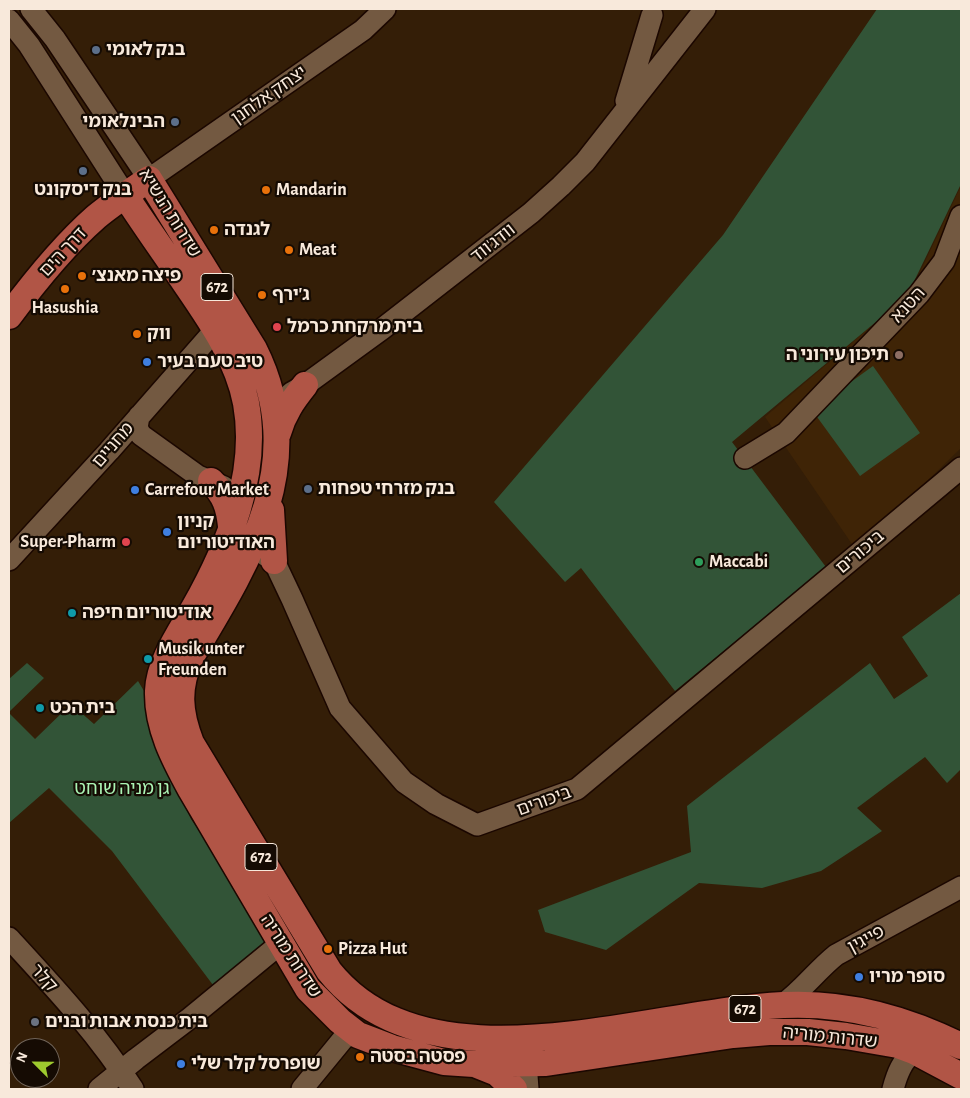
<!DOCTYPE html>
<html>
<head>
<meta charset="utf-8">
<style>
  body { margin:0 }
  #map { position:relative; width:970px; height:1098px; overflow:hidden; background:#341e07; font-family:"Alegreya Sans",sans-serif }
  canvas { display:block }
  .frame { position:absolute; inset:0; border:10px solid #f8e9db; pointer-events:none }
  .north { position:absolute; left:10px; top:1038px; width:50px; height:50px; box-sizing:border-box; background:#150b03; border:1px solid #706459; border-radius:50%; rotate:293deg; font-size:14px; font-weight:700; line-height:20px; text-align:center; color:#f8e9db }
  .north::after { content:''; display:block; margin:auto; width:18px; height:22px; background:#9eca2e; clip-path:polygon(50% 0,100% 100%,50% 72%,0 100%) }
</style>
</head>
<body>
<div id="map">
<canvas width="970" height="1098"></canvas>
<div class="frame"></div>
<div class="north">N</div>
</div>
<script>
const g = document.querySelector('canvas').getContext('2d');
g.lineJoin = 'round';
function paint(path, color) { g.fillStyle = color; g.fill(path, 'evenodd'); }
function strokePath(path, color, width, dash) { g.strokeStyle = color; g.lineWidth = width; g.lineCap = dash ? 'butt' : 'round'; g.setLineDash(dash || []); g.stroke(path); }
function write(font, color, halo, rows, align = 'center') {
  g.font = font + ' "Alegreya Sans","Noto Sans Hebrew",sans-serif'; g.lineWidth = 4.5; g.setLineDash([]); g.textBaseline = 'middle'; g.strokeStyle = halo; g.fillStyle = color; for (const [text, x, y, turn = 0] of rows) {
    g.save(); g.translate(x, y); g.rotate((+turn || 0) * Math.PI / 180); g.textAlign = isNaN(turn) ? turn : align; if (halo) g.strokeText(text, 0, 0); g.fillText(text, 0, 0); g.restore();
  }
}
paint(new Path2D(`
  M 961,186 L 961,448 L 856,550 L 765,417 L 910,293 Z`), '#3f2406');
paint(new Path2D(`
  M 877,9 L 961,9 L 961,184 L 907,296 L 732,442 L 826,567 L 675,691 L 581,568 L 565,582 L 494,502 L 723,235 Z
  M 873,366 L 920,433 L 860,476 L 812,410 Z
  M 961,593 L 961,769 L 947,783 L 925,757 L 857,808 L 882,831 L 821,871 L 762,888 L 699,883 L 606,950 L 545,932 L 538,910 L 691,852 L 687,806 L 870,663 L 894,699 L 928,676 L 902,637 Z
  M 27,663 L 44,678 L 9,712 L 9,679 Z
  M 138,681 L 150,701 L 172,780 L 191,819 L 270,935 L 268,946 L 216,989 L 112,851 L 49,788 L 9,823 L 9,713 L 35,739 L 71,704 L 94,724 Z`), '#325437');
const minor = new Path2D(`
  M 31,9 L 55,39 L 149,179 L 363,30 L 385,9
  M 9,20 L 29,45 L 125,195
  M 626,101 L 652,15
  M 291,393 L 305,385 L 382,329 L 531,213 L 561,186 L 585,162 L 705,9
  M 139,416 L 137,428 L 141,435 L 198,476 L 224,487
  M 745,458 L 786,433 L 919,294 L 944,261 L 961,216
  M 261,552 L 274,561 L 292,599 L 340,708 L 404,782 L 436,804 L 477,825 L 577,789 L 961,468
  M 9,560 L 109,451 L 216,329
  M 9,938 C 53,986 98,1034 133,1089
  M 782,1005 C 802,991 816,971 836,955 L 961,887
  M 525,1049 L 528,1089
  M 99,1089 L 136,1059 L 190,1018 L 274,949 L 279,940
  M 302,1089 L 343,1039 L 348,1036 L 358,1035
  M 893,1089 C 897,1074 902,1061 914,1051`);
const major = new Path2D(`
  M 125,195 C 145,226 166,255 187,286 C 211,321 238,360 246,403 C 259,474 228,548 194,608 C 180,633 159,662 158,691 C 157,727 174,759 191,790 L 308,989 L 340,1021 L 358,1035 L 392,1048 L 444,1062 L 474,1064 L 546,1063 L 733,1035 L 769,1032 L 808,1032 L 846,1036 L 898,1045 L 914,1051 L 961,1076
  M 9,316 C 35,281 63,246 96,217 C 113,203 131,191 149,179 L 254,349 C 311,462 249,561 191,657 C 177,688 179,712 191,743 L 329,971 C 429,1096 648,1011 783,1005 C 845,1002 905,1018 961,1046
  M 278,433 C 283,414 293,400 305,385
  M 211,481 C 225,495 229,507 231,526
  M 271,510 L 274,561
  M 477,1065 L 497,1073 L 514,1089`);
strokePath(minor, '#1b0700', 24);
strokePath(major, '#1b0700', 29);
strokePath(minor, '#735941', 21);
strokePath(major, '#b15546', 26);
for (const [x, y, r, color] of [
  [96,50,5,"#5c6f8a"],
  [175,122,5,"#5c6f8a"],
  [83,171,5,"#5c6f8a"],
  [266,190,5,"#e8710a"],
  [214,230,5,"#e8710a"],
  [289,250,5,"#e8710a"],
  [82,276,5,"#e8710a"],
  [65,289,5,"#e8710a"],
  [262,295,5,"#e8710a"],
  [277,327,5,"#e0444e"],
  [137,334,5,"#e8710a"],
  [899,355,5,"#8d6e63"],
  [147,362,5,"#3f7fe0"],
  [308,489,5,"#5c6f8a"],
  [135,490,5,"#3f7fe0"],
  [167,532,5,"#3f7fe0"],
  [126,542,5,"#e0444e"],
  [699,562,5,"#2e9e5b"],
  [72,613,5,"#0f9aa8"],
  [148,659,5,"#0f9aa8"],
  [40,708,5,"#0f9aa8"],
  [328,949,5,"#e8710a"],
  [859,977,5,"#3f7fe0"],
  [35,1022,5,"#6b7280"],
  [360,1057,5,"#e8710a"],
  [181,1064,5,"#3f7fe0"]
]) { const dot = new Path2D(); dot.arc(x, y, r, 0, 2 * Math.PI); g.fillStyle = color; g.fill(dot); strokePath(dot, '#150b03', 2); }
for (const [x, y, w] of [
  [217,287,32],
  [261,857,32],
  [745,1009,32]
]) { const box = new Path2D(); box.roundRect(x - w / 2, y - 13.5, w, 27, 4); g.fillStyle = '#150b03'; g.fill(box); strokePath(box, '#f8e9db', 1); }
write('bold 16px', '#f8e9db', null, [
  ["672",217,287],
  ["672",261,857],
  ["672",745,1009]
]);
write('bold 18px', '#f8e9db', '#150b03', [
  ["בנק לאומי",106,50],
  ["הבינלאומי",165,122,"right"],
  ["בנק דיסקונט",83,190,"center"],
  ["Mandarin",276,190],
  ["לגנדה",224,230],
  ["Meat",299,250],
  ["פיצה מאנצ׳",92,276],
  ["ג'ירף",272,295],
  ["Hasushia",65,308,"center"],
  ["בית מרקחת כרמל",287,327],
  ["ווק",147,334],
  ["תיכון עירוני ה",889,355,"right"],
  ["טיב טעם בעיר",157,362],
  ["בנק מזרחי טפחות",318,489],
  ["Carrefour Market",145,490],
  ["קניון",177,522],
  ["האודיטוריום",177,543],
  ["Super-Pharm",116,542,"right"],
  ["Maccabi",709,562],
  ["אודיטוריום חיפה",82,613],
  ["Musik unter",158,649],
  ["Freunden",158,670],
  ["בית הכט",50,708],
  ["Pizza Hut",338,949],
  ["סופר מריו",869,977],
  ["בית כנסת אבות ובנים",45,1022],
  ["פסטה בסטה",370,1057],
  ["שופרסל קלר שלי",191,1064]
], 'left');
write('18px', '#f8e9db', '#150b03', [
  ["יצחק אלחנן",269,95,-35],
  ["שדרות הנשיא",170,213,58],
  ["וודג'ווד",493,243,-38],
  ["דרך הים",63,252,-47],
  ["הטנא",908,305,-48],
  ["מחניים",113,445,-49],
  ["ביכורים",860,552,-40],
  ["ביכורים",544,801,-20],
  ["פייגין",866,939,-28],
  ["שדרות מוריה",291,956,57],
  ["קלר",44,978,48],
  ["שדרות מוריה",830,1037,6]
]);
write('18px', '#abf4b4', '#150b03', [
  ["גן מניה שוחט",122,789]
]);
</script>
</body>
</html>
